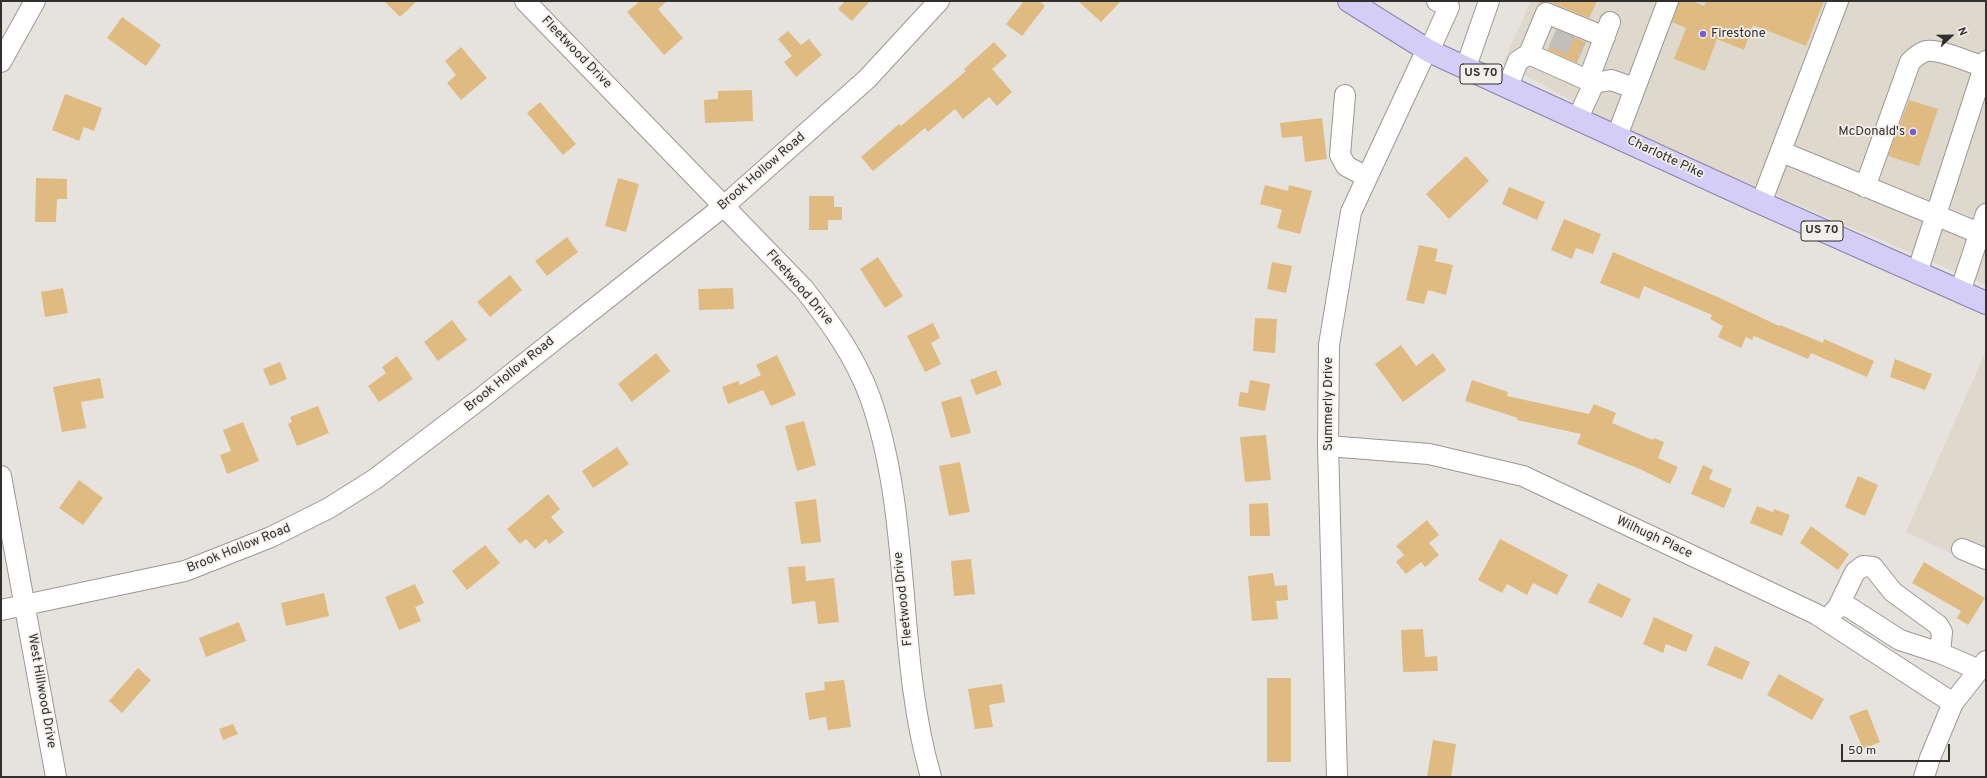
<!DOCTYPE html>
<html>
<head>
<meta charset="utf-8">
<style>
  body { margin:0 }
  #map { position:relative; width:1987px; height:778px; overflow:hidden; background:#e6e3de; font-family:Overpass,sans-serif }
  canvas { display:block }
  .frame { position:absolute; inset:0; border:2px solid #31302e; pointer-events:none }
  .north { position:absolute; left:1931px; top:16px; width:40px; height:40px; -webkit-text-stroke:3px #f3f0eb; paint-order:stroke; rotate:68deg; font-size:11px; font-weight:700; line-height:16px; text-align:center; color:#31302e }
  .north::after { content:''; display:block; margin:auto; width:14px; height:18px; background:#31302e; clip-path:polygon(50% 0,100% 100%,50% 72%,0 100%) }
  .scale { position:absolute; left:1841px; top:744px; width:109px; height:18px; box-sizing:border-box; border:2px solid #31302e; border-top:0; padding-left:5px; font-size:12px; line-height:14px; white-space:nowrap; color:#31302e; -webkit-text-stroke:3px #f3f0eb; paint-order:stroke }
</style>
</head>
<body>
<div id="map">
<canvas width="1987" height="778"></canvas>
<div class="frame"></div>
<div class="north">N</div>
<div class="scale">50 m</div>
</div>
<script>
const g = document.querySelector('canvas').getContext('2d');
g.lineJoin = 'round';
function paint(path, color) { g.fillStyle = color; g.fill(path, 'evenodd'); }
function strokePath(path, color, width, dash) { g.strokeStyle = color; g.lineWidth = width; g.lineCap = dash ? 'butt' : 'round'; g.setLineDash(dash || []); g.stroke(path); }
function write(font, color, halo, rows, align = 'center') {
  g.font = font + ' Overpass,sans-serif'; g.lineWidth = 3.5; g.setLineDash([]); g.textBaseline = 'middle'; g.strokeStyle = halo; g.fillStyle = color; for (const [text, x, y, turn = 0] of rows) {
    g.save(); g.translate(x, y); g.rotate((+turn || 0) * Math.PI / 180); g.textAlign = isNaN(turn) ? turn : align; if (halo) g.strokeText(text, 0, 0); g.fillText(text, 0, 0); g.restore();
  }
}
paint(new Path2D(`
  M 1531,1 L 1986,1 L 1986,285 L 1628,132 L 1503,63 Z
  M 1986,351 L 1986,570 L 1906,532 Z`), '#dfd8cc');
paint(new Path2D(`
  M 384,1 L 417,1 L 400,17 Z
  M 640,1 L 667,1 L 658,9 L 683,38 L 664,55 L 627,12 Z
  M 845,1 L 870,1 L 852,21 L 838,9 Z
  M 1024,1 L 1039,1 L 1045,6 L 1022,36 L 1006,24 Z
  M 1078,1 L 1121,1 L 1101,22 Z
  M 1535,1 L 1597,1 L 1589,18 L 1550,2 L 1540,3 Z
  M 1679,1 L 1692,1 L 1704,6 L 1706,1 L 1824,1 L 1806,46 L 1753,25 L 1744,50 L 1717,39 L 1705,71 L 1674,59 L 1686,28 L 1672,22 Z
  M 122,17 L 161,45 L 146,66 L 107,38 Z
  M 1556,30 L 1586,42 L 1577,63 L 1548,50 Z
  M 788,31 L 801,45 L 809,39 L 822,55 L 796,77 L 784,62 L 792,56 L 778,39 Z
  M 994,42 L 1007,56 L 992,69 L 1012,92 L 997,106 L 989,97 L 963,119 L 955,109 L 928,132 L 925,128 L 873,171 L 861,157 L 899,124 L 901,126 L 966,71 L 964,69 Z
  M 461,47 L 487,78 L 461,100 L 447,83 L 456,75 L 445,61 Z
  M 752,90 L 753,121 L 705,123 L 704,100 L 718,99 L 718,91 Z
  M 65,94 L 102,108 L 94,131 L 84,127 L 79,141 L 52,130 Z
  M 1909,100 L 1938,109 L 1919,166 L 1888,156 Z
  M 540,102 L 576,144 L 563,155 L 527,113 Z
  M 1322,118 L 1327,159 L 1305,162 L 1302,136 L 1282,138 L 1280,123 Z
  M 1466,156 L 1489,181 L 1449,219 L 1426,194 Z
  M 36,178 L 67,179 L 67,199 L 57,199 L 56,222 L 35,222 Z
  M 618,178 L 639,184 L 626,232 L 605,226 Z
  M 1265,185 L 1288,191 L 1289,185 L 1312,191 L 1300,234 L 1277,228 L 1282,210 L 1260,204 Z
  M 1509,187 L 1545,202 L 1537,220 L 1502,204 Z
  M 809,196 L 834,196 L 834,207 L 842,207 L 842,220 L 828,220 L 828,230 L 809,230 Z
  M 1564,219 L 1601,234 L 1593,254 L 1576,248 L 1572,259 L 1551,250 Z
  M 567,237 L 578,252 L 547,276 L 535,261 Z
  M 1419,245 L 1438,249 L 1435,261 L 1453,265 L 1446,295 L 1428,290 L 1424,304 L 1406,300 Z
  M 1613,252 L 1720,298 L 1779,326 L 1780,325 L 1823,343 L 1824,339 L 1874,361 L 1867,377 L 1811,353 L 1808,359 L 1754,336 L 1752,340 L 1746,337 L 1741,348 L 1718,337 L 1723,326 L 1710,319 L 1712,315 L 1644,286 L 1639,299 L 1600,283 Z
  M 878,257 L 903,296 L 885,308 L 860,269 Z
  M 1272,262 L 1292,266 L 1286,293 L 1267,289 Z
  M 510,275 L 522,290 L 490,317 L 477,302 Z
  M 63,288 L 68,313 L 45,317 L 41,292 Z
  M 733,288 L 734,309 L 699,310 L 698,289 Z
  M 1255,318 L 1277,319 L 1275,353 L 1253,351 Z
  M 452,320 L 467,340 L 438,361 L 424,342 Z
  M 933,323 L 940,338 L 931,343 L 941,364 L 925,372 L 907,336 Z
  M 1401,345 L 1416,366 L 1433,353 L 1446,370 L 1403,402 L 1375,364 Z
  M 656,353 L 670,371 L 632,402 L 618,384 Z
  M 777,355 L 796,395 L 771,406 L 763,390 L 728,404 L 722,387 L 738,381 L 740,385 L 761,375 L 756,365 Z
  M 397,356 L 413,379 L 379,402 L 368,386 L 386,373 L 382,367 Z
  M 1895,359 L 1932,374 L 1925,390 L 1890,377 Z
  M 280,362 L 287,379 L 270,386 L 263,369 Z
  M 996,370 L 1002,385 L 976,395 L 970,380 Z
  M 100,378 L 104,398 L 81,402 L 86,428 L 62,432 L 53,387 Z
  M 1250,380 L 1270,384 L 1265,411 L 1238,406 L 1240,392 L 1248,393 Z
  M 1472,380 L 1508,392 L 1507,396 L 1589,414 L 1594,404 L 1616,413 L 1612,423 L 1653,440 L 1654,438 L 1664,442 L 1658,458 L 1678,467 L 1670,484 L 1640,469 L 1577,444 L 1581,434 L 1517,420 L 1518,418 L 1465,401 Z
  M 961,396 L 971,433 L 951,438 L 941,402 Z
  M 318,406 L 329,433 L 297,446 L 288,424 L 292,422 L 290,417 Z
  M 804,421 L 816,465 L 797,471 L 785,426 Z
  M 243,422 L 259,461 L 227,474 L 220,455 L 231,451 L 223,430 Z
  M 1266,435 L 1271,480 L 1245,482 L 1240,437 Z
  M 617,447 L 629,464 L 593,488 L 582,471 Z
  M 960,462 L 970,512 L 949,516 L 939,466 Z
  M 1703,465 L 1713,470 L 1709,479 L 1732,489 L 1724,508 L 1691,494 Z
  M 1858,476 L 1878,485 L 1865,516 L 1845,507 Z
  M 79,480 L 103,498 L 83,525 L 59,508 Z
  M 548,494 L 560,509 L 551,517 L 564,532 L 549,544 L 546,539 L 535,549 L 526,539 L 520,544 L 507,529 Z
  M 816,499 L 821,542 L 801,544 L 795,502 Z
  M 1268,503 L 1270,536 L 1250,536 L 1249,504 Z
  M 1757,506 L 1773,512 L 1774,509 L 1790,515 L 1782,536 L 1750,523 Z
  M 1427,520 L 1439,535 L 1429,543 L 1439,555 L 1425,567 L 1421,562 L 1406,574 L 1396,562 L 1404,555 L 1396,546 Z
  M 1811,526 L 1849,554 L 1838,570 L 1800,543 Z
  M 1500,539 L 1568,575 L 1557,595 L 1533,583 L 1527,595 L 1507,584 L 1502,593 L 1478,580 Z
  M 485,545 L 500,563 L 467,590 L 452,571 Z
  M 971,559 L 975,594 L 954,596 L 951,561 Z
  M 1924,562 L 1985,598 L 1968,625 L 1957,618 L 1961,611 L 1912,583 Z
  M 805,566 L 806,581 L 834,578 L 839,622 L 818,624 L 815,601 L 792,604 L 788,567 Z
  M 1273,573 L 1275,586 L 1287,585 L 1288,600 L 1276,601 L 1278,619 L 1252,621 L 1248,576 Z
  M 1598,583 L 1631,599 L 1622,618 L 1588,602 Z
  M 415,584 L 424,603 L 415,607 L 421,621 L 399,630 L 385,597 Z
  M 324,593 L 329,616 L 286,626 L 281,603 Z
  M 1654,617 L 1693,635 L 1686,652 L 1666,644 L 1663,653 L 1643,644 Z
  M 239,622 L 246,641 L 206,657 L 199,638 Z
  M 1423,629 L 1425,657 L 1437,656 L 1438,671 L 1403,672 L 1401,630 Z
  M 1715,646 L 1750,662 L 1742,680 L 1707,665 Z
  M 138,668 L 151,680 L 122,713 L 109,701 Z
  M 1779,674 L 1824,699 L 1812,720 L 1767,695 Z
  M 1267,678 L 1291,678 L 1291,762 L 1267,762 Z
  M 844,680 L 851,727 L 828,730 L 826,717 L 809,720 L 805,693 L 825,690 L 824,682 Z
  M 1002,684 L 1005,702 L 989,705 L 993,727 L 975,729 L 968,689 Z
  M 1867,709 L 1880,742 L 1863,749 L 1849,716 Z
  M 233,724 L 238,734 L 223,740 L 219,729 Z
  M 1433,740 L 1456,744 L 1451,777 L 1427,777 Z`), '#dfbb81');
strokePath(new Path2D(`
  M 1553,37 L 1582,50`), '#c2bfbb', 20, [20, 10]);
const minor = new Path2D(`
  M 525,1 L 804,289 C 830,322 855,356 870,397 C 913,519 895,653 931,777
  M 1605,37 L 1546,13 L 1529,54 L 1594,83 L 1611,80 L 1634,88
  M 1429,51 L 1449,7 L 1437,1
  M 1,62 L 35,1
  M 1466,67 L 1489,1
  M 1588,81 L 1610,22
  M 1508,86 L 1518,61 L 1529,54
  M 1345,95 L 1340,155 L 1346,166 L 1367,177
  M 1578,118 L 1594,83
  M 1617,136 L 1668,1
  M 1782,152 L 1986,236
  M 1865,187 L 1910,62 C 1915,57 1920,53 1926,51 C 1941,49 1969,62 1984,67
  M 1761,203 L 1838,1
  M 1917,273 L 1986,61
  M 1960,292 L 1986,214
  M 1328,446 L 1429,454 L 1523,476 L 1816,614 L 1953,703
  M 1,476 L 56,777
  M 1962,549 L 1986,559
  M 1838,607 L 1855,572 L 1863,566 L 1873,567 L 1893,592 L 1938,625 L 1942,632 L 1940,653
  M 1,610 L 185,571 L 271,537 L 329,508 L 375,479 L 480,399 L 724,206 L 867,79 L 939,1
  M 1831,615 L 1838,607 L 1847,606 L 1900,640 L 1940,653 L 1979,670
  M 1337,777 L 1328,446 L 1329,345 L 1351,212 L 1427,49
  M 1924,777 L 1930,758 L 1953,703 L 1986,661`);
const major = new Path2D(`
  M 1349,1 L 1429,51 L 1761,203 L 1986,303`);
strokePath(minor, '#9b9893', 22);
strokePath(major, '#8881ad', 24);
strokePath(minor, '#fff', 20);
strokePath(major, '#d4cdf7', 22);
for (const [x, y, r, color] of [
  [1703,34,4,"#7b5bd5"],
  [1913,132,4,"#7b5bd5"]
]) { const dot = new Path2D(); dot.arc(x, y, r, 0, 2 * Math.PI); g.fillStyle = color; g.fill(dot); strokePath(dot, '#f3f0eb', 1.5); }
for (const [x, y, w] of [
  [1481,74,42],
  [1822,231,42]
]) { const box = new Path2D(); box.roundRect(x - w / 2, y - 10, w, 20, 3); g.fillStyle = '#f3f0eb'; g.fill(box); strokePath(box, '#31302e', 1); }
write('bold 12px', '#31302e', null, [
  ["US 70",1481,74],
  ["US 70",1822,231]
]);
write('13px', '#31302e', '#f3f0eb', [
  ["Firestone",1711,34],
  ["McDonald's",1905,132,"right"]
], 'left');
write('13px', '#31302e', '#f3f0eb', [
  ["Fleetwood Drive",576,53,46],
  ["Charlotte Pike",1665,158,25],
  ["Brook Hollow Road",762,172,-41],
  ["Fleetwood Drive",799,288,49],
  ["Brook Hollow Road",510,375,-39],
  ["Summerly Drive",1329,404,-90],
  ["Wilhugh Place",1654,538,25],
  ["Brook Hollow Road",239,549,-22],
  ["Fleetwood Drive",904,599,-96],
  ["West Hillwood Drive",41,691,80]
]);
</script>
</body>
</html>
